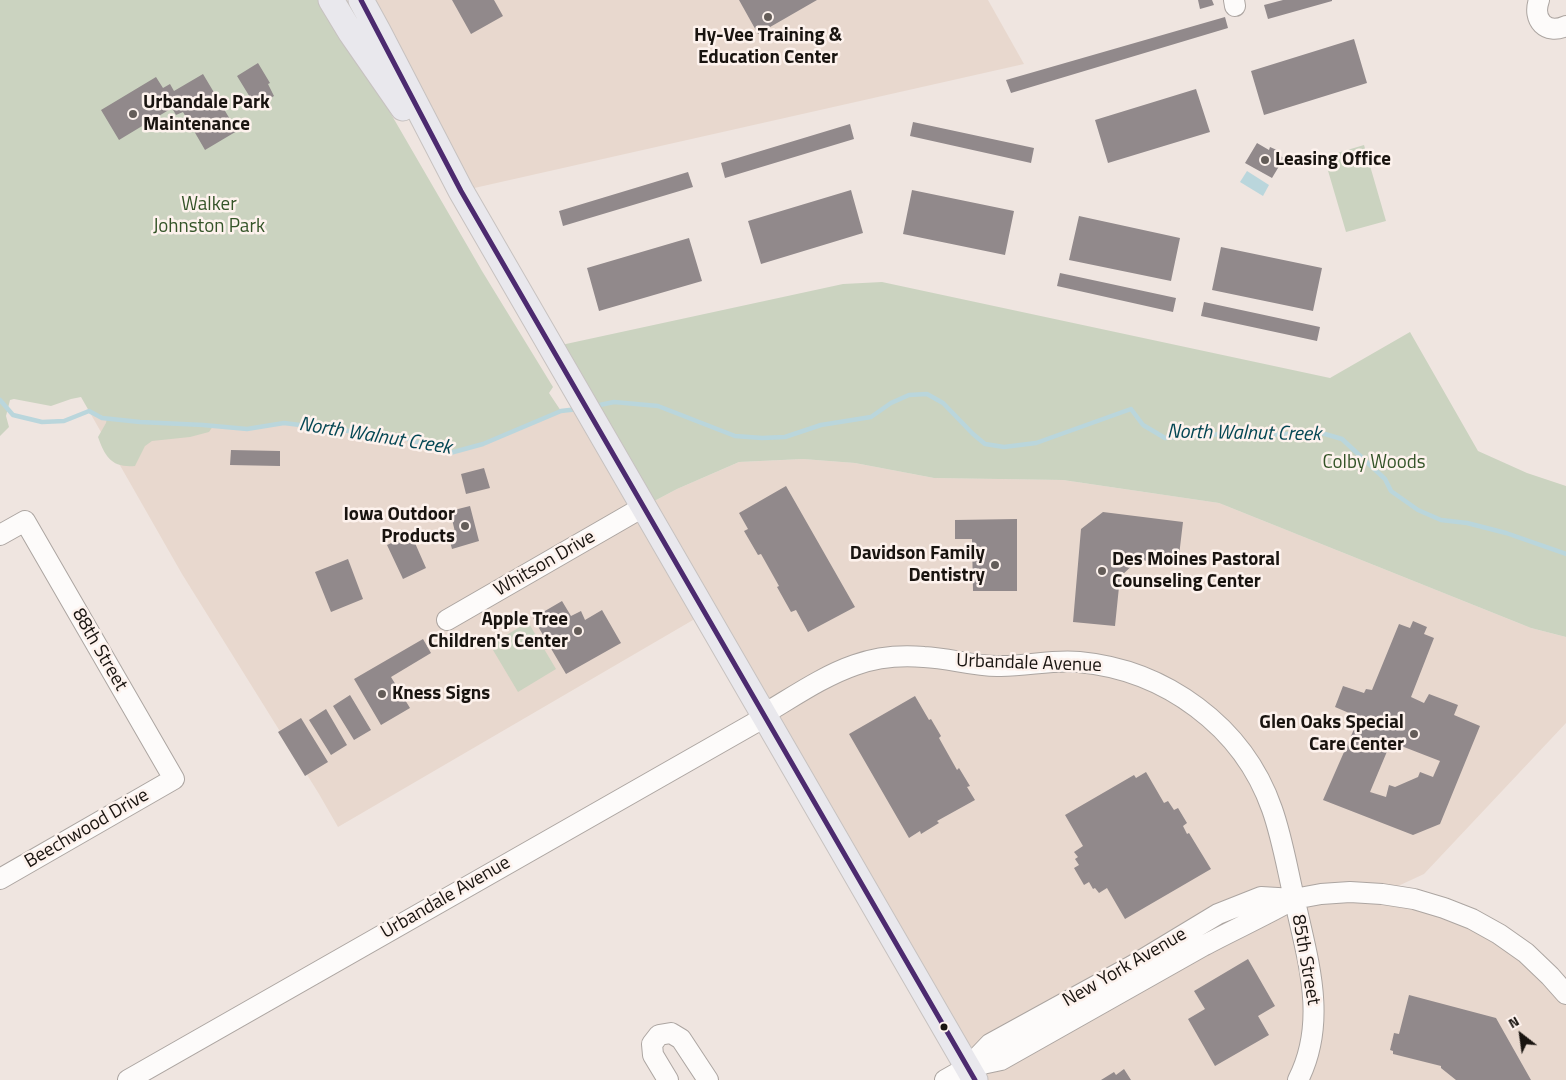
<!DOCTYPE html>
<html>
<head>
<meta charset="utf-8">
<style>
  body { margin:0 }
  #map { position:relative; width:1566px; height:1080px; overflow:hidden; background:#efe5e0; font-family:"Titillium Web",sans-serif }
  canvas { display:block }
  .north { position:absolute; left:1496px; top:1010px; width:50px; height:50px; -webkit-text-stroke:4px #fdf2ed; paint-order:stroke; rotate:330deg; font-size:14px; font-weight:700; line-height:20px; text-align:center; color:#191410 }
  .north::after { content:''; display:block; margin:auto; width:18px; height:22px; background:#191410; clip-path:polygon(50% 0,100% 100%,50% 72%,0 100%) }
</style>
</head>
<body>
<div id="map">
<canvas width="1566" height="1080"></canvas>
<div class="north">N</div>
</div>
<script>
const g = document.querySelector('canvas').getContext('2d');
g.lineJoin = 'round';
function paint(path, color) { g.fillStyle = color; g.fill(path, 'evenodd'); }
function strokePath(path, color, width, dash) { g.strokeStyle = color; g.lineWidth = width; g.lineCap = dash ? 'butt' : 'round'; g.setLineDash(dash || []); g.stroke(path); }
function write(font, color, halo, rows, align = 'center') {
  g.font = font + ' "Titillium Web",sans-serif'; g.lineWidth = 5; g.setLineDash([]); g.textBaseline = 'middle'; g.strokeStyle = halo; g.fillStyle = color; for (const [text, x, y, turn = 0] of rows) {
    g.save(); g.translate(x, y); g.rotate((+turn || 0) * Math.PI / 180); g.textAlign = isNaN(turn) ? turn : align; if (halo) g.strokeText(text, 0, 0); g.fillText(text, 0, 0); g.restore();
  }
}
paint(new Path2D(`
  M 361,0 L 988,0 L 1024,64 L 461,191 Z
  M 587,408 L 643,507 L 677,489 L 739,462 L 803,459 L 855,463 L 934,478 L 1063,480 L 1219,503 L 1531,628 L 1566,637 L 1566,723 L 1424,874 L 1383,893 L 1472,919 L 1566,994 L 1566,1080 L 975,1080 L 705,613 L 338,827 L 319,794 L 182,574 L 89,411 L 102,418 L 247,429 L 284,423 L 405,438 L 429,446 L 516,430 L 561,411 Z`), '#e8d8ce');
paint(new Path2D(`
  M 0,0 L 323,0 L 369,76 L 482,271 L 553,387 L 549,393 L 561,411 L 483,444 L 450,453 L 405,438 L 284,423 L 247,429 L 213,426 L 209,432 L 190,437 L 152,441 L 145,446 L 135,466 C 112,468 105,457 98,437 L 106,423 L 107,418 L 89,411 L 81,397 L 71,399 L 51,406 L 14,399 L 10,400 L 6,416 L 9,427 L 0,436 Z
  M 1364,145 L 1386,221 L 1346,232 L 1324,157 Z
  M 882,282 L 1330,378 L 1410,332 L 1478,451 L 1527,473 L 1566,486 L 1566,637 L 1531,628 L 1219,503 L 1063,480 L 934,478 L 855,463 L 803,459 L 739,462 L 677,489 L 643,507 L 552,347 L 843,284 Z
  M 528,622 L 556,669 L 518,692 L 490,645 Z`), '#cbd3c0');
paint(new Path2D(`
  M 1247,171 L 1269,185 L 1263,196 L 1240,182 Z`), '#bad6dc');
strokePath(new Path2D(`
  M 0,400 L 13,415 L 42,422 L 64,421 L 89,411 L 102,418 L 140,422 L 203,425 L 247,429 L 284,423 L 405,438 L 450,453 L 483,444 L 561,411 L 578,409
  M 595,406 L 614,402 L 658,406 L 735,436 L 762,438 L 785,437 L 821,425 L 871,417 L 891,403 L 909,395 L 927,394 L 943,403 L 973,434 L 985,444 L 1004,447 L 1036,443 L 1131,409 L 1143,425 L 1165,438 L 1237,433 L 1268,435 L 1318,432 L 1342,439 L 1385,479 L 1391,491 L 1418,510 L 1441,520 L 1467,523 L 1506,533 L 1566,554`), '#bad6dc', 4.5);
paint(new Path2D(`
  M 452,0 L 494,0 L 503,16 L 471,34 Z
  M 739,0 L 817,0 L 758,34 Z
  M 1198,0 L 1212,0 L 1214,5 L 1200,9 Z
  M 1283,0 L 1332,0 L 1332,1 L 1268,19 L 1264,5 Z
  M 1225,17 L 1228,28 L 1011,93 L 1006,80 Z
  M 1354,39 L 1367,83 L 1264,115 L 1251,71 Z
  M 258,63 L 270,83 L 268,84 L 274,96 L 256,107 L 237,76 Z
  M 203,74 L 237,131 L 205,150 L 183,112 L 176,115 L 172,108 L 119,140 L 101,110 L 156,77 L 163,88 L 170,84 L 174,91 Z
  M 1196,89 L 1210,132 L 1108,163 L 1095,120 Z
  M 913,122 L 1034,148 L 1031,163 L 910,136 Z
  M 850,124 L 854,139 L 725,178 L 721,163 Z
  M 1257,143 L 1269,150 L 1270,147 L 1279,151 L 1277,154 L 1284,158 L 1272,178 L 1245,163 Z
  M 688,172 L 693,187 L 563,226 L 559,211 Z
  M 851,190 L 863,233 L 761,264 L 748,221 Z
  M 912,190 L 1014,211 L 1005,255 L 903,234 Z
  M 1079,216 L 1180,238 L 1171,281 L 1069,260 Z
  M 689,238 L 702,281 L 599,311 L 587,268 Z
  M 1221,247 L 1322,268 L 1313,311 L 1212,290 Z
  M 1060,273 L 1176,298 L 1173,312 L 1057,286 Z
  M 1204,302 L 1320,327 L 1317,341 L 1201,316 Z
  M 231,450 L 280,451 L 280,466 L 230,465 Z
  M 484,468 L 490,488 L 466,494 L 461,474 Z
  M 786,486 L 855,607 L 808,632 L 796,610 L 791,612 L 777,587 L 779,586 L 761,554 L 758,555 L 744,531 L 748,529 L 739,513 Z
  M 470,506 L 479,541 L 452,549 L 449,538 L 456,536 L 450,511 Z
  M 1103,512 L 1183,522 L 1178,564 L 1138,560 L 1120,577 L 1115,626 L 1073,622 L 1081,529 Z
  M 1017,519 L 1017,591 L 973,591 L 972,539 L 955,539 L 955,520 Z
  M 411,534 L 426,568 L 403,579 L 387,545 Z
  M 348,559 L 363,599 L 331,612 L 315,572 Z
  M 562,601 L 571,616 L 581,611 L 585,620 L 602,610 L 621,643 L 566,674 L 533,618 Z
  M 1413,621 L 1427,627 L 1424,634 L 1434,638 L 1411,697 L 1424,703 L 1429,694 L 1458,705 L 1454,715 L 1480,726 L 1440,824 L 1413,835 L 1323,800 L 1358,720 L 1354,720 L 1356,716 L 1335,707 L 1343,686 L 1364,693 L 1366,689 L 1372,690 L 1399,624 L 1410,628 ZM 1391,742 L 1440,761 L 1433,777 L 1420,772 L 1418,777 L 1395,787 L 1389,785 L 1386,797 L 1370,792 Z
  M 423,639 L 431,653 L 391,677 L 410,708 L 381,725 L 354,679 Z
  M 350,695 L 371,730 L 354,740 L 333,706 Z
  M 915,696 L 929,720 L 931,719 L 941,736 L 939,738 L 957,770 L 959,768 L 970,786 L 967,787 L 975,800 L 937,821 L 939,823 L 921,834 L 920,831 L 909,838 L 849,734 Z
  M 326,709 L 347,745 L 331,755 L 309,720 Z
  M 301,718 L 328,762 L 305,776 L 278,732 Z
  M 1146,772 L 1164,803 L 1168,801 L 1174,810 L 1178,808 L 1187,823 L 1183,826 L 1187,834 L 1189,833 L 1211,869 L 1125,919 L 1107,888 L 1099,893 L 1095,888 L 1093,889 L 1089,882 L 1084,885 L 1074,868 L 1079,865 L 1075,859 L 1078,857 L 1074,852 L 1083,846 L 1065,815 L 1134,775 L 1136,778 Z
  M 1248,959 L 1275,1006 L 1258,1016 L 1269,1035 L 1215,1066 L 1188,1019 L 1205,1009 L 1194,991 Z
  M 1409,995 L 1496,1018 L 1531,1080 L 1456,1080 L 1441,1068 L 1441,1066 L 1393,1054 L 1393,1051 L 1390,1050 L 1394,1033 L 1399,1034 Z
  M 1124,1069 L 1131,1080 L 1101,1080 L 1114,1072 L 1116,1075 Z`), '#91898b');
const minor = new Path2D(`
  M 1234,0 L 1235,6
  M 1539,0 C 1532,20 1546,35 1566,26
  M 0,535 L 25,521 L 174,779 L 0,879
  M 447,620 L 643,507
  M 764,714 C 793,697 823,676 855,665 C 877,657 901,655 924,657 C 949,658 972,666 997,666 C 1025,667 1052,659 1079,662 C 1165,670 1243,726 1272,809 C 1283,840 1288,874 1296,906 C 1309,964 1327,1023 1298,1080
  M 968,1067 L 1001,1060 C 1068,1022 1135,984 1203,946 C 1233,930 1264,916 1294,899
  M 128,1080 L 765,717
  M 668,1080 L 653,1055 L 652,1044 L 659,1035 L 671,1033 L 681,1039 L 708,1080
  M 945,1080 L 968,1067 L 990,1044 L 1132,966 L 1218,914 L 1261,897 L 1294,899 L 1321,894 L 1350,892 L 1382,894 L 1414,899 L 1444,908 L 1472,919 L 1499,934 L 1526,953 L 1550,976 L 1566,994`);
const major = new Path2D(`
  M 331,0 L 351,33 L 403,108
  M 361,0 L 378,31 L 461,191 L 975,1080`);
strokePath(minor, '#aca5a1', 22);
strokePath(major, '#c7c2c0', 27);
strokePath(minor, '#fdfbfa', 20);
strokePath(major, '#e9e8ed', 25);
strokePath(new Path2D(`
  M 361,0 L 461,191 L 975,1080`), '#4c2a6f', 5);
for (const [x, y, r, color] of [
  [768,17,5,"#645d59"],
  [133,114,5,"#645d59"],
  [1265,160,5,"#645d59"],
  [465,526,5,"#645d59"],
  [995,565,5,"#645d59"],
  [1102,571,5,"#645d59"],
  [578,631,5,"#645d59"],
  [382,694,5,"#645d59"],
  [1414,734,5,"#645d59"],
  [944,1027,4.5,"#191410"]
]) { const dot = new Path2D(); dot.arc(x, y, r, 0, 2 * Math.PI); g.fillStyle = color; g.fill(dot); strokePath(dot, '#fdf2ed', 2); }
write('bold 19px', '#191410', '#fdf2ed', [
  ["Hy-Vee Training &",768,36,"center"],
  ["Education Center",768,58,"center"],
  ["Urbandale Park",143,103],
  ["Maintenance",143,125],
  ["Leasing Office",1275,160],
  ["Iowa Outdoor",455,515,"right"],
  ["Products",455,537,"right"],
  ["Davidson Family",985,554,"right"],
  ["Dentistry",985,576,"right"],
  ["Des Moines Pastoral",1112,560],
  ["Counseling Center",1112,582],
  ["Apple Tree",568,620,"right"],
  ["Children's Center",568,642,"right"],
  ["Kness Signs",392,694],
  ["Glen Oaks Special",1404,723,"right"],
  ["Care Center",1404,745,"right"]
], 'left');
write('19px', '#345428', '#fdf2ed', [
  ["Walker",209,205],
  ["Johnston Park",209,227],
  ["Colby Woods",1374,463]
]);
write('19px', '#191410', '#fdf2ed', [
  ["Whitson Drive",545,564,-30],
  ["88th Street",99,650,60],
  ["Urbandale Avenue",1029,664,2],
  ["Beechwood Drive",87,829,-30],
  ["Urbandale Avenue",446,898,-30],
  ["85th Street",1305,960,80],
  ["New York Avenue",1125,968,-30]
]);
write('italic 20px', '#054754', '#fdf2ed', [
  ["North Walnut Creek",1244,434,1],
  ["North Walnut Creek",375,437,9]
]);
</script>
</body>
</html>
